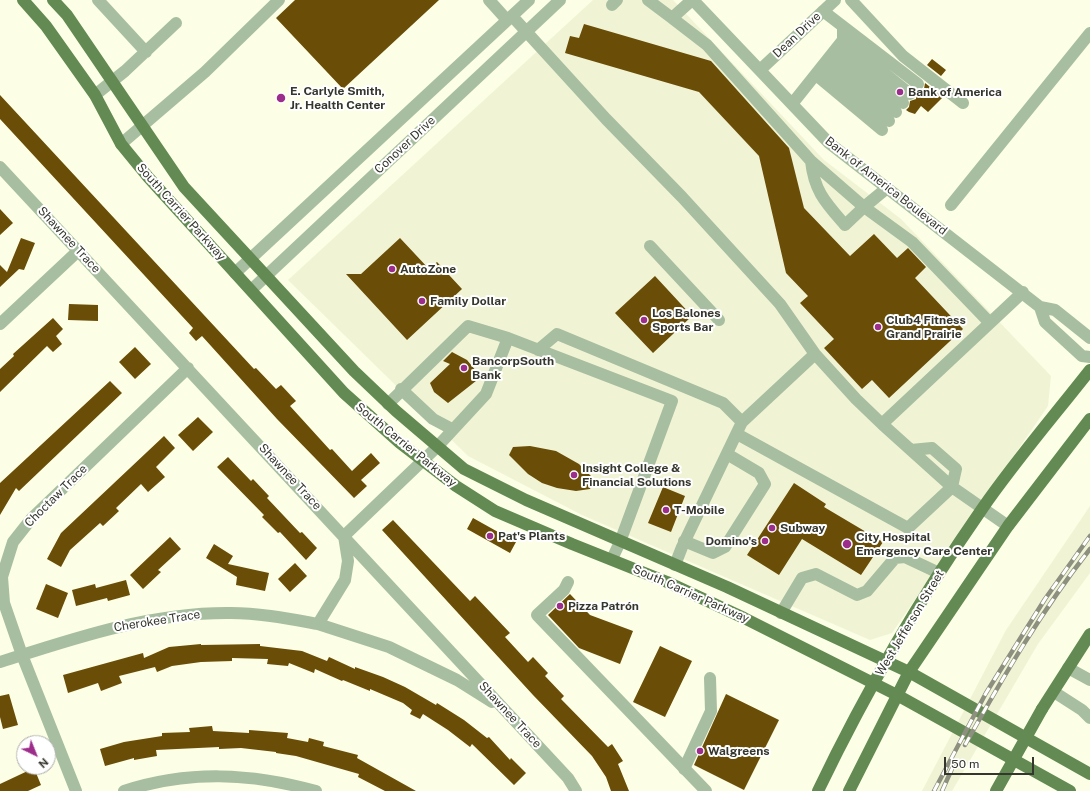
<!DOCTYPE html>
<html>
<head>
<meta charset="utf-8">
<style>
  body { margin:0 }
  #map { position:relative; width:1090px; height:791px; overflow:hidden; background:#fcfee5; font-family:"Public Sans",sans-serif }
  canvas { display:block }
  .north { position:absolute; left:16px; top:735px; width:40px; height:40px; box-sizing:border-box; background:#fff; border:1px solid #aeafab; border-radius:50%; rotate:137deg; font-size:11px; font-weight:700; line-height:16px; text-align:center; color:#35362d }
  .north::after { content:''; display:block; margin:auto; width:14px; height:18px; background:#9d2d8b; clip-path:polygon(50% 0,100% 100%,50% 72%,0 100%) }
  .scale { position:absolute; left:944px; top:757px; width:90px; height:18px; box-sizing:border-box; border:2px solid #35362d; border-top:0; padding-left:5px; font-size:12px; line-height:14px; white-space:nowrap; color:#35362d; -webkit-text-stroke:3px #fff; paint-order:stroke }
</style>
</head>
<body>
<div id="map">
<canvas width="1090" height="791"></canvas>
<div class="north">N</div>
<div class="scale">50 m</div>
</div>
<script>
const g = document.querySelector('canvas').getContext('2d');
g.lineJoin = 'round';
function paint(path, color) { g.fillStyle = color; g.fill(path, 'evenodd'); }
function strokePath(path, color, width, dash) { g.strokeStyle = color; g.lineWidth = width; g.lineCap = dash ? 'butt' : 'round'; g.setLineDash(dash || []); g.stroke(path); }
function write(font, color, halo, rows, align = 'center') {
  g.font = font + ' "Public Sans",sans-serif'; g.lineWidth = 4; g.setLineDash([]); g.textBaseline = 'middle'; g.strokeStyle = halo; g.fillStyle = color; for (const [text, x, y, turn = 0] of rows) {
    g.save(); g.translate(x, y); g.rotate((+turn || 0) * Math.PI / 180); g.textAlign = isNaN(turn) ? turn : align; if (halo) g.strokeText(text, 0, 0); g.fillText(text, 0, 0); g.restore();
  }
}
paint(new Path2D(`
  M 593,0 L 673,0 L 824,160 L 901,219 L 1051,376 L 1048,406 L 892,633 L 870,640 L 582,515 L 468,456 L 288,280 Z
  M 1090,506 L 1090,573 L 1038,644 L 952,791 L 922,791 L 1006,630 Z`), '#f1f4d4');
paint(new Path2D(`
  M 295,0 L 439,0 L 343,89 L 276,18 Z
  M 584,24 L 711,61 L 789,148 L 804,208 L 850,256 L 874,234 L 897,258 L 908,248 L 926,267 L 915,278 L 963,329 L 889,398 L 872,380 L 862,389 L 824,348 L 834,339 L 800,303 L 808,296 L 786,273 L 759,156 L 699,92 L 565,53 L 570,36 L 579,38 Z
  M 932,59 L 946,70 L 941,76 L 927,65 Z
  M 925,83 L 943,97 L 928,112 L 921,106 L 915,114 L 909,112 L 906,110 L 909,107 L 910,101 L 916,99 L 917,91 L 924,89 Z
  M 0,95 L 254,369 L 256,368 L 276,389 L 281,385 L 296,401 L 290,406 L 330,450 L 332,449 L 352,471 L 371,453 L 380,463 L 361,480 L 367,486 L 354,498 L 277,419 L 202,336 L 196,341 L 189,333 L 193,328 L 0,119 Z
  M 0,209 L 13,223 L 0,235 Z
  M 21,238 L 35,243 L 24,270 L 19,269 L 0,287 L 0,265 L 7,272 Z
  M 400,238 L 429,269 L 437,262 L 462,289 L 407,340 L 346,274 L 361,274 Z
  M 655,276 L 692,316 L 653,353 L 615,313 Z
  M 69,304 L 98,305 L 98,321 L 68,320 Z
  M 53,318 L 63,329 L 56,336 L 62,344 L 53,352 L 47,346 L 0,392 L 0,369 L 14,356 L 13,354 Z
  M 135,347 L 151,364 L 135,379 L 119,362 Z
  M 452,352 L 467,360 L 481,377 L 448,403 L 434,392 L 430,383 L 450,364 L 443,361 Z
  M 110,381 L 122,393 L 19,491 L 16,488 L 0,515 L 0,483 Z
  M 198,417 L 213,432 L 193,451 L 178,435 Z
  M 164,436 L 175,448 L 156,467 L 165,477 L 148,492 L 141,484 L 116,508 L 119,511 L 103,526 L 100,523 L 70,550 L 61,567 L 47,559 L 61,533 Z
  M 530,446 L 556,451 L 579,464 L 594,479 L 590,489 L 576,491 L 557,488 L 542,483 L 528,474 L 509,455 L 513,447 Z
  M 228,457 L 251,481 L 253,479 L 269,496 L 267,498 L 300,533 L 302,532 L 317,548 L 306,560 L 280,532 L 278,533 L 262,517 L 264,515 L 217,467 Z
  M 794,483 L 826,504 L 824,507 L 883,542 L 861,575 L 802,539 L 779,575 L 747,555 Z
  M 663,487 L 685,496 L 671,532 L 648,523 Z
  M 473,518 L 516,542 L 510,553 L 467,529 Z
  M 393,520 L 470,601 L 475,596 L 510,633 L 505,637 L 528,662 L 533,657 L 548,673 L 545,676 L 564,696 L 561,699 L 608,747 L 612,744 L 623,761 L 618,764 L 629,791 L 611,791 L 606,777 L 592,756 L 533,695 L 382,530 Z
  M 170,537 L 181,549 L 158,570 L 161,572 L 143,589 L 130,575 Z
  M 214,544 L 233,556 L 228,564 L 269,573 L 265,591 L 236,585 L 237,577 L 206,558 Z
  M 295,563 L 307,576 L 290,592 L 278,579 Z
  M 126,580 L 130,595 L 108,601 L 107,598 L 76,606 L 72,590 L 95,584 L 96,588 Z
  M 46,584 L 68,593 L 58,618 L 36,609 Z
  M 570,594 L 590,615 L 633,631 L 620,664 L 579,648 L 548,615 Z
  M 201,644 L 201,645 L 260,644 L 260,646 L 302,651 L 327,661 L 329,657 L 355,669 L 355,667 L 383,677 L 405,687 L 436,705 L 437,703 L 464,720 L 487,738 L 489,737 L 510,760 L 511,758 L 526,773 L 514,785 L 472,744 L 470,747 L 448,730 L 423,714 L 420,719 L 410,714 L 412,710 L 403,703 L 370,689 L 370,691 L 343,680 L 342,681 L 315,669 L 314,673 L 289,663 L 288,666 L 267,664 L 268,659 L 232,658 L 232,661 L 201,662 L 172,666 L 157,672 L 155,667 L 119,676 L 122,683 L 101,691 L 98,683 L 68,693 L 63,675 L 143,653 L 144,658 L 169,647 Z
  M 660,646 L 692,661 L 665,717 L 633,702 Z
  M 9,694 L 18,725 L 3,729 L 0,717 L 0,696 Z
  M 726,694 L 779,720 L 744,790 L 694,765 Z
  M 212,726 L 213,731 L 249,733 L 249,730 L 288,733 L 287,738 L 308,742 L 309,738 L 324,742 L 323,746 L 358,755 L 357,758 L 416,791 L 385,791 L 358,777 L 359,774 L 296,756 L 276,753 L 276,752 L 241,748 L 219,749 L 219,747 L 156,750 L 157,756 L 134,760 L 134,758 L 105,766 L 100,749 L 124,742 L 162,736 L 162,733 L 190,732 L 189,728 Z
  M 34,768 L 41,785 L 28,791 L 0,791 L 0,784 Z`), '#6a4d07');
strokePath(new Path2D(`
  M 98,0 L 146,52
  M 489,0 L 507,20
  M 648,0 L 672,18 L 692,0
  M 693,0 L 829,143 L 1040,307 L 1055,310 L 1090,338
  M 851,0 L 903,56 L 963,103
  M 612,5 L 617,0
  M 823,11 L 918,84
  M 512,16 L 606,119 L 682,197 L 780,304 L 815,354 L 856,399 L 882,424 L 952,487 L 1008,526
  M 672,18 L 707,45 L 811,161
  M 843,40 L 910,94
  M 837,48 L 903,103
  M 830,57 L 896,112
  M 823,66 L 889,121
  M 760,70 L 835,0
  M 816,75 L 882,130
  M 95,95 L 125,71 L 176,23
  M 792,104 L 843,40 L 843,27
  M 121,144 L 205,72 L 279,0
  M 0,167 L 568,778 L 576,791
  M 887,188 L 864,207 L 811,161 C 814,191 826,203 845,225 L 864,207 L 912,242 L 990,323
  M 951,205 L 1090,33
  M 650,246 L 719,320
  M 235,273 L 529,0
  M 251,290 L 560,0
  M 1040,307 L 1045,322 L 1082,356 L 1090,357
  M 0,324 L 78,251
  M 538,350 L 557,334 L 723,403 L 742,422
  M 401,389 L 433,419 L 452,429
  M 388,404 L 468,326 L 508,338
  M 882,424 L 1023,292
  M 737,434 L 908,528 L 952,487 L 956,469 L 932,448 L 911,450
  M 684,541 L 713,553 L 725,547 L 765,484 L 759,473 L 727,454
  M 675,565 L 682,547 L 742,422 L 815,354
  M 568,582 L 564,590 L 537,615 L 706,791
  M 781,613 L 802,578 L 816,574 L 857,595 L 867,591 L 895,558 L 905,557 L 939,573
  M 318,624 L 389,647 L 457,680 L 492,702
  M 0,662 C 75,638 151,612 231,613 C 260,613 290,619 318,624 L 345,580 L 348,561 L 344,536 L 437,447 L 486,394 L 508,338 L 672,401 L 620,542 L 612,559
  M 1068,668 L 1090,680
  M 1054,692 L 1082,710 L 1090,718
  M 684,769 L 711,711 L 710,678
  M 76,791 L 22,655 L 4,603 L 2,577 L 13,542 L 32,518 L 188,368
  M 124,791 C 189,770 251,773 316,791`), '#a8bea0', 12);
strokePath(new Path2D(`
  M 23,0 L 46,26 L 95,95 L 121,144 L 148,177 L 344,393 L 400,443 L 456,486 L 495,511 L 572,544 L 667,582 L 744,618 L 897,695 L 1070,791
  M 53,0 L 67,15 L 184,187 L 354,371 L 396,411 L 464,469 L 526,500 L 727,587 L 909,672 L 1090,774
  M 1042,709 L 1090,634
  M 818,791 C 865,693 920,598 982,509 C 1015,461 1054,416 1090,370
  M 849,791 L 909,672 L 1008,526 L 1090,419`), '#628a52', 12);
const rail = new Path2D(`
  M 965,745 C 1003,677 1042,610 1090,549
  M 934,791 L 986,693 L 1045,599 L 1090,536
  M 942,791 L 955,762`);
strokePath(rail, '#8d8f7f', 4.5);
strokePath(rail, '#fff', 3, [9]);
strokePath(new Path2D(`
  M 996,791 L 1042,709`), '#628a52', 12);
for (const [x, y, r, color] of [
  [900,92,4,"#9d2d8b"],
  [281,98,5,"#9d2d8b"],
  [392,269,4,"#9d2d8b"],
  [422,301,4,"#9d2d8b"],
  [644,320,4,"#9d2d8b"],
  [878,327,4,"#9d2d8b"],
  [464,368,4,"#9d2d8b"],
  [574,475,4,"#9d2d8b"],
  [666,510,4,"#9d2d8b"],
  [772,528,4,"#9d2d8b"],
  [490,536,4,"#9d2d8b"],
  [765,541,4,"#9d2d8b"],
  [847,544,5,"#9d2d8b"],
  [560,606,4,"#9d2d8b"],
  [700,751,4,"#9d2d8b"]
]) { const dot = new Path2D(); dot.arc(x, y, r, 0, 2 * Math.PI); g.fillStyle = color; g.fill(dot); strokePath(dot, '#fff', 1.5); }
write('12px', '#35362d', '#fff', [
  ["Dean Drive",797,35,-43],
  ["Conover Drive",405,145,-43],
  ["Bank of America Boulevard",886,186,38],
  ["South Carrier Parkway",181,212,48],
  ["Shawnee Trace",69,240,47],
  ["South Carrier Parkway",406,445,39],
  ["Shawnee Trace",290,477,47],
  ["Choctaw Trace",56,496,-45],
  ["South Carrier Parkway",691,594,24],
  ["Cherokee Trace",157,621,-9],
  ["West Jefferson Street",910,623,-59],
  ["Shawnee Trace",510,715,47]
]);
write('bold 12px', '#35362d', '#fff', [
  ["E. Carlyle Smith,",290,91],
  ["Jr. Health Center",290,105],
  ["Bank of America",908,92],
  ["AutoZone",400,269],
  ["Family Dollar",430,301],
  ["Los Balones",652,313],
  ["Sports Bar",652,327],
  ["Club4 Fitness",886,320],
  ["Grand Prairie",886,334],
  ["BancorpSouth",472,361],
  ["Bank",472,375],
  ["Insight College &",582,468],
  ["Financial Solutions",582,482],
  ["T-Mobile",674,510],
  ["Subway",780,528],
  ["Pat's Plants",498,536],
  ["City Hospital",856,537],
  ["Emergency Care Center",856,551],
  ["Domino's",757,541,"right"],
  ["Pizza Patrón",568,606],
  ["Walgreens",708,751]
], 'left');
</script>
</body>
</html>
